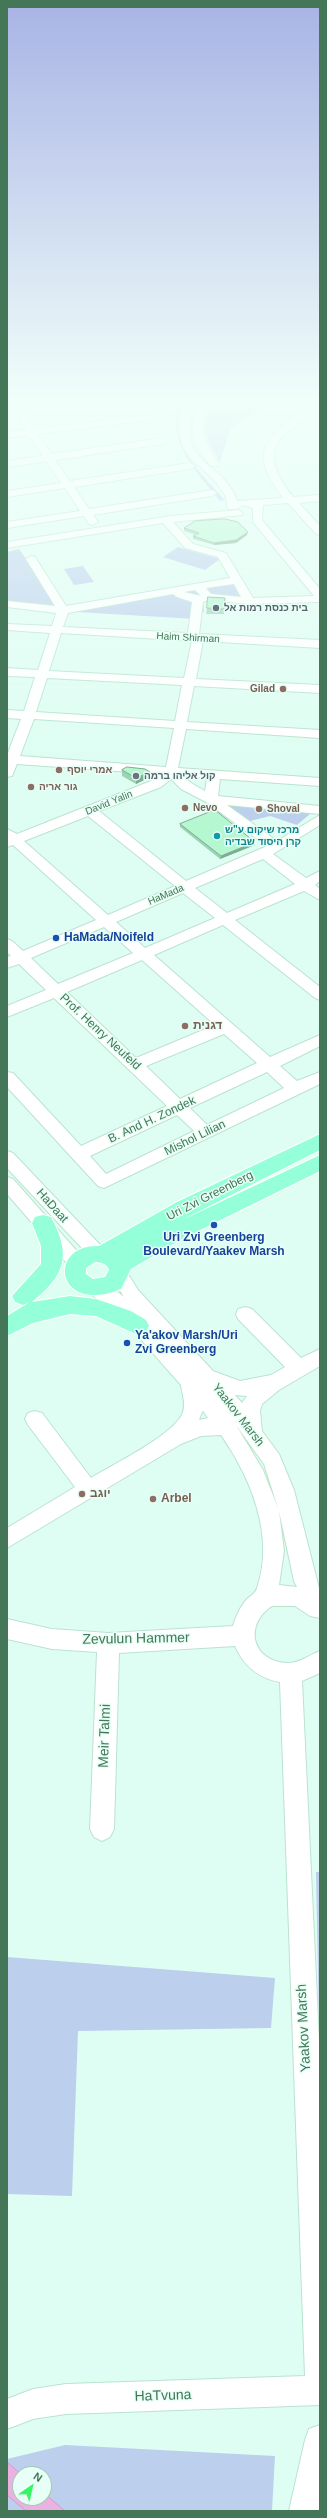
<!DOCTYPE html>
<html>
<head>
<meta charset="utf-8">
<style>
  body { margin:0 }
  #map { position:relative; width:327px; height:2518px; overflow:hidden; background:#dffef3; font-family:Helvetica,sans-serif }
  canvas { display:block }
  .frame { position:absolute; inset:0; border:8px solid #447757; pointer-events:none }
  .north { position:absolute; left:12px; top:2466px; width:40px; height:40px; box-sizing:border-box; background:#e7fff6; border:1px solid #a6c9b6; border-radius:50%; rotate:34deg; font-size:11px; font-weight:700; line-height:16px; text-align:center; color:#447757 }
  .north::after { content:''; display:block; margin:auto; width:14px; height:18px; background:#37f565; clip-path:polygon(50% 0,100% 100%,50% 72%,0 100%) }
</style>
</head>
<body>
<div id="map">
<canvas width="327" height="2518"></canvas>
<div class="frame"></div>
<div class="north">N</div>
</div>
<script>
const g = document.querySelector('canvas').getContext('2d');
g.lineJoin = 'round';
function paint(path, color) { g.fillStyle = color; g.fill(path, 'evenodd'); }
function strokePath(path, color, width, dash) { g.strokeStyle = color; g.lineWidth = width; g.lineCap = dash ? 'butt' : 'round'; g.setLineDash(dash || []); g.stroke(path); }
function write(font, color, halo, rows, align = 'center') {
  g.font = font + ' Helvetica,"Noto Sans Hebrew",sans-serif'; g.lineWidth = 3; g.setLineDash([]); g.textBaseline = 'middle'; g.strokeStyle = halo; g.fillStyle = color; for (const [text, x, y, turn = 0] of rows) {
    g.save(); g.translate(x, y); g.rotate((+turn || 0) * Math.PI / 180); g.textAlign = isNaN(turn) ? turn : align; if (halo) g.strokeText(text, 0, 0); g.fillText(text, 0, 0); g.restore();
  }
}
paint(new Path2D(`
  M 178,405 L 184,405 C 164,441 203,475 225,500 L 220,501 C 198,473 167,444 178,405 Z
  M 211,405 L 265,405 L 231,428 L 220,462 C 209,445 197,424 211,405 Z
  M 178,547 L 220,559 L 205,570 L 163,557 Z
  M 19,549 L 63,610 L 7,604 L 7,552 Z
  M 83,566 L 94,582 L 74,585 L 64,569 Z
  M 234,580 L 249,601 L 203,599 L 204,612 L 196,612 L 195,619 L 77,612 L 79,604 Z
  M 211,799 L 316,809 L 297,825 L 270,816 L 246,822 Z
  M 316,1872 L 320,1872 L 320,2075 Z
  M 7,1957 L 275,1978 L 271,2028 L 78,2031 L 72,2196 L 7,2194 Z
  M 65,2445 L 275,2456 L 272,2511 L 7,2511 L 7,2459 ZM 20,2474 L 44,2474 L 44,2498 L 20,2498 Z`), '#bccfed');
const water = new Path2D(`
  M 8,2463 L 21,2474 L 20,2498 L 44,2498 L 44,2493 L 65,2511 L 26,2511 L 7,2495 Z`);
paint(water, '#e9b2e0');
strokePath(water, '#dc97d0', 1);
const minor = new Path2D(`
  M 13,405 L 22,405 L 34,429 L 167,413 L 167,417 L 164,418 L 37,434 L 52,454 L 163,438 L 168,441 L 163,444 L 55,460 L 70,481 L 190,463 L 195,466 L 190,469 L 74,487 L 89,509 L 212,490 L 217,493 L 212,496 L 93,515 L 98,522 L 93,525 L 89,524 L 84,516 L 7,528 L 7,522 L 80,511 L 65,488 L 7,497 L 7,491 L 61,483 L 46,461 L 7,467 L 7,461 L 43,456 L 29,435 L 7,438 L 7,432 L 26,430 Z
  M 186,405 L 195,405 C 173,465 225,461 237,501 L 283,498 C 274,485 262,470 264,453 C 265,438 306,400 320,408 L 319,411 C 275,436 257,451 293,497 L 320,495 L 320,501 L 299,503 L 320,526 L 320,535 L 316,534 L 288,503 L 263,505 L 262,520 L 320,589 L 320,602 L 249,604 L 209,600 L 203,602 L 199,634 L 320,640 L 320,648 L 203,641 L 196,679 L 320,685 L 320,693 L 194,686 L 187,722 L 320,730 L 320,738 L 186,729 L 178,768 L 320,778 L 320,786 L 220,779 L 218,796 L 320,806 L 320,814 L 227,805 L 277,841 L 320,815 L 320,825 L 273,854 L 306,878 L 320,871 L 320,881 L 315,885 L 320,889 L 320,900 L 304,891 L 235,920 L 320,987 L 320,1000 L 315,998 L 223,925 L 154,955 L 270,1057 L 320,1035 L 320,1046 L 280,1066 L 297,1081 L 320,1072 L 320,1084 L 104,1188 L 98,1186 L 7,1087 L 7,1072 L 13,1073 L 81,1146 L 167,1106 L 54,998 L 7,1017 L 7,1006 L 46,990 L 19,964 L 7,968 L 7,957 L 11,956 L 7,952 L 7,939 L 12,941 L 23,951 L 96,920 L 13,845 L 7,847 L 7,829 L 17,834 L 151,781 L 160,774 L 17,764 L 12,776 L 7,777 L 7,755 L 21,719 L 7,718 L 7,710 L 24,711 L 35,677 L 7,676 L 7,668 L 38,670 L 50,633 L 7,630 L 7,624 L 52,626 L 56,613 L 7,607 L 7,601 L 55,606 L 26,559 L 31,556 L 35,557 L 66,606 L 230,578 L 218,557 L 185,548 L 163,523 L 7,548 L 7,542 L 171,516 L 238,510 L 243,513 L 242,515 L 173,522 L 193,544 L 226,553 L 253,598 L 314,596 L 253,522 L 253,508 L 243,505 L 236,509 L 228,509 C 226,505 227,500 225,495 C 204,459 165,459 186,405 ZM 234,584 L 241,597 L 211,594 L 206,588 ZM 195,590 L 201,596 L 184,592 ZM 173,594 L 177,597 L 192,602 L 188,633 L 63,627 L 68,613 ZM 61,633 L 192,641 L 184,678 L 49,671 ZM 47,678 L 182,685 L 175,721 L 36,712 ZM 34,719 L 174,728 L 166,767 L 20,756 ZM 183,776 L 207,778 L 205,791 L 191,783 ZM 171,779 L 181,789 L 206,802 L 267,846 L 186,881 L 99,811 L 161,787 ZM 88,816 L 175,886 L 108,915 L 24,841 ZM 263,859 L 295,884 L 227,913 L 195,888 ZM 183,893 L 215,918 L 145,948 L 116,922 ZM 104,927 L 133,953 L 58,984 L 31,958 ZM 142,960 L 215,1025 L 136,1058 L 67,992 ZM 224,1034 L 257,1063 L 180,1099 L 146,1066 ZM 267,1072 L 284,1088 L 207,1125 L 190,1108 ZM 177,1115 L 194,1131 L 106,1174 L 90,1156 Z
  M 198,405 L 207,407 C 197,429 206,446 219,464 L 217,466 L 211,466 C 196,448 186,427 198,405 Z
  M 7,1151 L 13,1153 L 104,1249 L 107,1254 L 104,1259 L 98,1261 L 92,1259 L 7,1168 Z
  M 7,1177 L 13,1179 L 83,1258 L 86,1263 L 83,1268 L 77,1270 L 71,1268 L 7,1194 Z
  M 119,1267 L 125,1269 L 138,1290 L 213,1371 L 240,1381 L 271,1375 L 285,1367 L 238,1319 L 236,1314 L 238,1309 L 245,1307 L 252,1309 L 301,1358 L 320,1349 L 320,1366 L 279,1390 L 262,1404 L 260,1411 L 262,1431 L 279,1454 L 294,1490 L 320,1592 L 320,1618 L 310,1616 L 295,1606 L 272,1606 C 243,1625 252,1662 288,1663 C 300,1663 309,1655 320,1651 L 320,1673 L 302,1681 L 320,2062 L 320,2405 L 66,2414 L 33,2419 L 7,2429 L 7,2399 L 33,2389 L 66,2384 L 305,2376 L 280,1682 C 258,1678 244,1666 235,1646 L 119,1653 L 114,1829 L 110,1837 L 102,1841 L 94,1837 L 90,1829 L 97,1652 L 52,1649 L 7,1639 L 7,1619 L 52,1629 L 108,1633 L 233,1626 C 235,1618 241,1605 247,1599 C 251,1595 255,1594 257,1588 C 275,1536 251,1478 221,1435 L 201,1436 L 181,1444 L 7,1548 L 7,1528 L 75,1487 L 28,1425 L 25,1419 L 28,1413 L 35,1411 L 42,1413 L 91,1478 C 112,1465 176,1434 183,1412 C 186,1403 182,1394 181,1385 C 159,1361 139,1336 117,1313 C 109,1304 90,1297 86,1288 L 89,1283 L 95,1281 L 114,1289 L 124,1297 L 110,1274 L 113,1269 ZM 235,1395 L 247,1396 L 242,1403 ZM 203,1411 L 208,1418 L 199,1420 L 202,1412 ZM 236,1425 L 264,1464 L 278,1508 L 263,1470 ZM 279,1511 L 294,1581 L 297,1587 L 279,1585 L 284,1551 Z
  M 320,2425 L 319,2511 L 289,2511 L 305,2440 L 309,2429 Z`);
const major = new Path2D(`
  M 320,1134 L 320,1150 L 178,1222 L 320,1155 L 320,1171 L 180,1240 L 131,1269 L 121,1289 C 56,1316 46,1244 99,1246 L 177,1202 ZM 95,1262 C 101,1262 107,1264 109,1270 L 105,1277 L 93,1279 L 86,1274 L 86,1268 Z
  M 43,1215 L 51,1217 C 72,1256 65,1275 32,1302 L 70,1296 L 96,1299 L 131,1311 L 146,1320 L 149,1326 L 146,1332 L 138,1335 L 96,1316 L 70,1314 L 33,1323 L 7,1336 L 7,1316 L 30,1302 L 23,1305 L 15,1302 L 12,1296 L 41,1264 L 41,1246 L 32,1223 L 35,1217 Z`);
strokePath(minor, '#bae3ce', 2);
strokePath(major, '#fff', 2);
paint(minor, '#fff');
paint(major, '#95ffda');
paint(new Path2D(`
  M 184,528 L 247,535 L 236,543 L 214,545 L 193,539 L 193,536 L 196,535 L 184,531 Z
  M 225,598 L 224,614 L 206,614 L 207,608 Z
  M 122,770 L 150,777 L 136,784 L 122,776 Z
  M 180,824 L 255,842 L 255,845 L 220,859 L 180,827 Z`), '#9bd4b3');
paint(new Path2D(`
  M 248,532 L 247,535 L 236,543 L 214,545 L 214,543 Z
  M 150,772 L 150,777 L 136,784 L 136,778 Z
  M 255,842 L 255,845 L 220,859 L 221,856 Z`), '#7ead92');
const building = new Path2D(`
  M 225,519 L 238,522 L 248,532 L 236,540 L 214,543 L 193,536 L 199,533 L 184,528 L 195,521 Z
  M 208,597 L 225,598 L 224,609 L 207,608 Z
  M 127,767 L 145,769 L 150,772 L 136,778 L 122,770 Z
  M 215,810 L 255,842 L 221,856 L 180,824 Z`);
paint(building, '#b4f7d0');
strokePath(building, '#7ead92', 1);
const sky = g.createLinearGradient(0, 0, 0, 758);
sky.addColorStop(0, '#a8b3e5');
sky.addColorStop(0.53, '#f1fffa');
sky.addColorStop(1, '#f1fffa00');
g.fillStyle = sky;
g.fillRect(0, 0, 327, 758);
for (const [x, y, r, color] of [
  [216,608,4,"#6b7280"],
  [283,689,4,"#8d6e63"],
  [59,770,4,"#8d6e63"],
  [136,776,4,"#6b7280"],
  [31,787,4,"#8d6e63"],
  [185,808,4,"#8d6e63"],
  [259,809,4,"#8d6e63"],
  [217,836,4,"#0f9aa8"],
  [56,938,4,"#1a4fb4"],
  [185,1026,4,"#8d6e63"],
  [214,1225,4,"#1a4fb4"],
  [127,1343,4,"#1a4fb4"],
  [82,1494,4,"#8d6e63"],
  [153,1499,4,"#8d6e63"]
]) { const dot = new Path2D(); dot.arc(x, y, r, 0, 2 * Math.PI); g.fillStyle = color; g.fill(dot); strokePath(dot, '#e7fff6', 1.5); }
write('bold 10px', '#5b616d', '#e7fff6', [
  ["בית כנסת רמות אל",224,608],
  ["קול אליהו ברמה",144,776]
], 'left');
write('10px', '#447757', '#e7fff6', [
  ["Haim Shirman",188,638,3],
  ["David Yalin",109,803,-22],
  ["HaMada",166,895,-23]
]);
write('bold 10px', '#785e54', '#e7fff6', [
  ["Gilad",275,689,"right"],
  ["אמרי יוסף",67,770],
  ["גור אריה",39,787],
  ["Nevo",193,808],
  ["Shoval",267,809]
], 'left');
write('bold 10px', '#0d838f', '#e7fff6', [
  ["מרכז שיקום ע\"ש",225,830],
  ["קרן היסוד שבדיה",225,842]
], 'left');
write('bold 12px', '#164399', '#e7fff6', [
  ["HaMada/Noifeld",64,938],
  ["Uri Zvi Greenberg",214,1238,"center"],
  ["Boulevard/Yaakev Marsh",214,1252,"center"],
  ["Ya'akov Marsh/Uri",135,1336],
  ["Zvi Greenberg",135,1350]
], 'left');
write('bold 12px', '#785e54', '#e7fff6', [
  ["דגנית",193,1026],
  ["יוגב",90,1494],
  ["Arbel",161,1499]
], 'left');
write('12px', '#447757', '#e7fff6', [
  ["Prof. Henry Neufeld",100,1032,43],
  ["B. And H. Zondek",152,1120,-25],
  ["Mishol Lilian",195,1138,-26],
  ["Uri Zvi Greenberg",210,1196,-27],
  ["HaDaat",52,1206,48],
  ["Yaakov Marsh",238,1415,52]
]);
write('14px', '#447757', '#e7fff6', [
  ["Zevulun Hammer",136,1639,-1],
  ["Meir Talmi",105,1736,-88],
  ["Yaakov Marsh",304,2028,-93],
  ["HaTvuna",163,2396,-2]
]);
</script>
</body>
</html>
